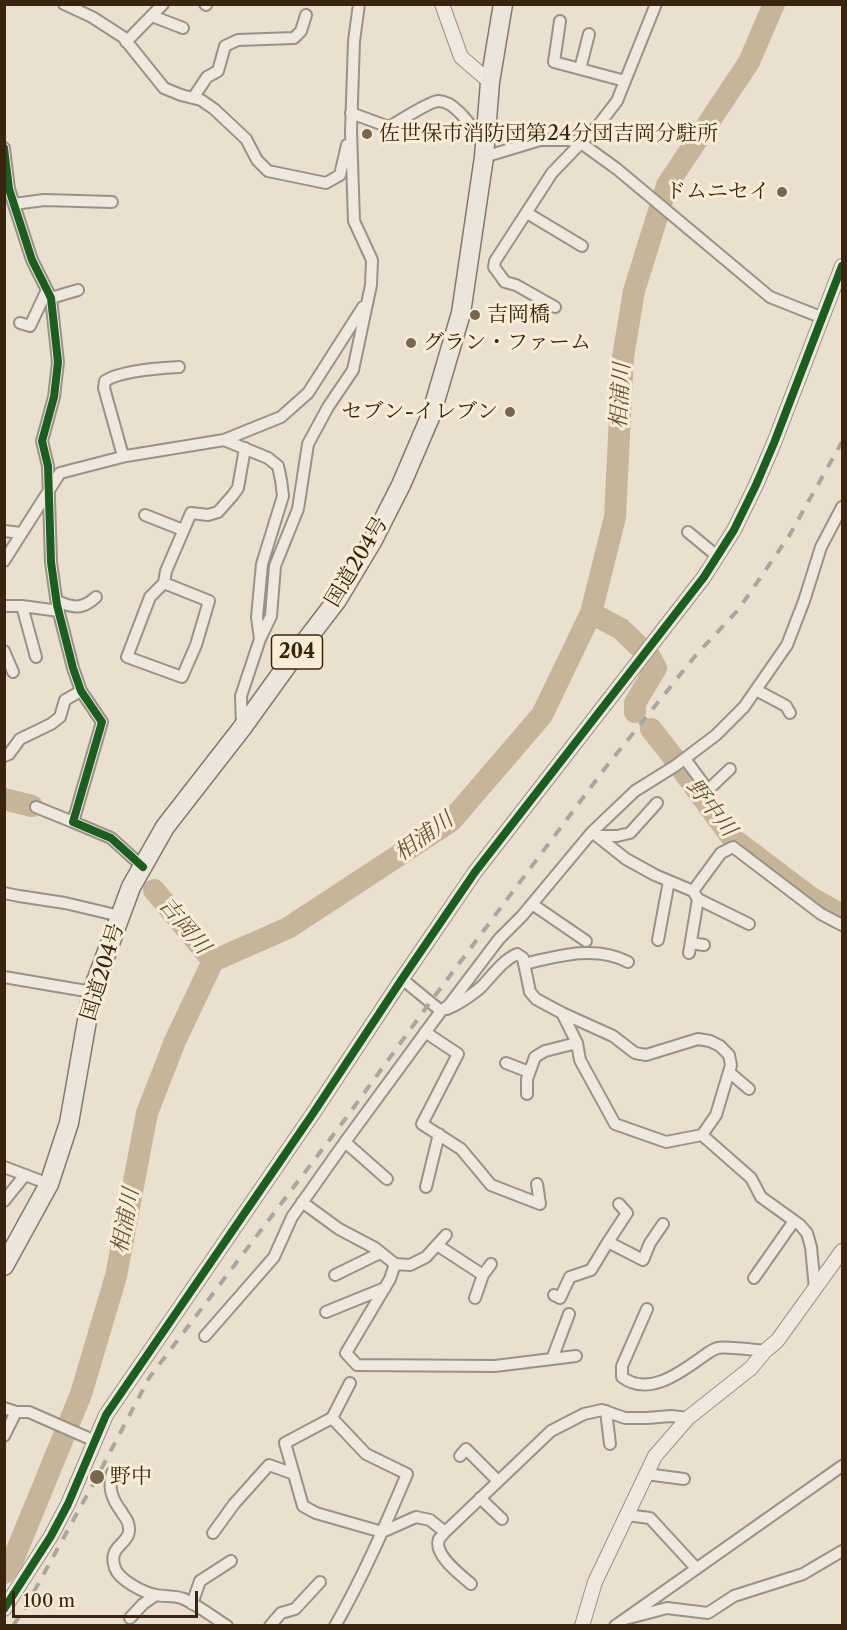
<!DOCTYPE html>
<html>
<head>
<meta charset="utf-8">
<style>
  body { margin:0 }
  #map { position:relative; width:847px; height:1630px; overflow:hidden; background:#ebe0cf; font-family:"Libre Caslon Text",serif }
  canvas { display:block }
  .frame { position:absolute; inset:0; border:6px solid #3a240d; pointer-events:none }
  .scale { position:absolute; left:12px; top:1591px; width:186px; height:27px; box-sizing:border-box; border:3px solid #3a240d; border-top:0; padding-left:8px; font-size:18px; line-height:21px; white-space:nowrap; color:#3a240d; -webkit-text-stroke:4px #faedd7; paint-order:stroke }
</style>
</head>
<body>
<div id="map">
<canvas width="847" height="1630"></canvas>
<div class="frame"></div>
<div class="scale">100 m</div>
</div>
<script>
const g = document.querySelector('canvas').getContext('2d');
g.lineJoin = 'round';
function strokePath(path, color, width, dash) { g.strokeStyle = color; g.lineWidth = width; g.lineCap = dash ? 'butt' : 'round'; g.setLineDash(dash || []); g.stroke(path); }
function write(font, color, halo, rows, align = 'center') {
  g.font = font + ' "Libre Caslon Text","Noto Serif JP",serif'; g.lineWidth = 6; g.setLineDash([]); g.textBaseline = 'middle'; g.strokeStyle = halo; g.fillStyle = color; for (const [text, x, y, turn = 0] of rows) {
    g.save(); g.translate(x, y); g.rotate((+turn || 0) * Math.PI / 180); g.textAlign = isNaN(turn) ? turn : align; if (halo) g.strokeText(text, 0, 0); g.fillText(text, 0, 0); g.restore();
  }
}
strokePath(new Path2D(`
  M 591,613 L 621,629 L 650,657 L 656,668 L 635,703 L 635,712
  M 651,729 L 670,753 L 732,838 L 810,897 L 842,915
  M 4,799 L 32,806
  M 154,890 L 213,961
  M 4,1573 L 13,1560 L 81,1394 L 116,1276 L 147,1113 L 175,1041 L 213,961 L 288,928 L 451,821 L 542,715 L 591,613 L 615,517 L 623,357 L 634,291 L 667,185 L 749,62 L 774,4`), '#c7b59a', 22);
const minor = new Path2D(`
  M 64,4 L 92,17 L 123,37 L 164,88 L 181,95 L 201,100 L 214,109 L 246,139 L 257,160 L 268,171 L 326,183 L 340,175 L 347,145
  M 205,4 L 206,5
  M 152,16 L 183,28
  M 560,21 L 554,62 L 625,81
  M 126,42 L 163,4
  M 580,69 L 589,34
  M 193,98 L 207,77 L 218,71 L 225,46 L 238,40 L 294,38 L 301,31 L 306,15
  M 351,113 L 389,127 C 400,121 428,102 438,101 C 456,100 475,132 484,144
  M 4,148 L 9,189 L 32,260 L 51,298 L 58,362 L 54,397 L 42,441 L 48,466 L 51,562 L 57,605 L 73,668 L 81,691 L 102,722 L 73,822 L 111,838 L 143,867
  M 484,157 L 540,140 L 569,140 L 581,143 L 617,169 L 770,297 L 823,318
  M 14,204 L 44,200 L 112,202
  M 527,213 L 582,246
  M 51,298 L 78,290
  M 555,307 L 516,285 L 505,282 L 494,267 L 495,261 L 552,173 L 600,123 L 617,101 L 656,4
  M 20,323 L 30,326 L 47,290
  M 224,440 L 268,458 L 278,466 L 281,480 L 283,496 L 262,564 L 257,617 L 260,639
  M 123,456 L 104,388 L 105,381 C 120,371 160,368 179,367
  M 145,515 L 183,530
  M 4,531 L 21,533
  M 688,532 L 717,556
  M 4,561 L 60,473 L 126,456 L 224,440 L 281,417 L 308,393 L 363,307
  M 164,583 L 209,601 L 196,645 L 182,677 L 127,657 L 150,597 L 164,583 L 166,571 L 191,513 L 208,515 L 218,512 L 233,495 L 238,488 L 245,448
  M 57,601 C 73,608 82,610 96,597
  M 4,606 L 22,606 L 59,611
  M 22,606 L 36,657
  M 4,651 L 13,672
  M 756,690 L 786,706 L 790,713
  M 242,728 L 241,696 L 260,639 L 271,616 L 275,566 L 298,509 L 308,444 L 328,407 L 353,370 L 371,285 L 372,260 L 354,221 L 351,131 L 354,41 L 359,4
  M 4,756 L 9,754 L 20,739 L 51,724 L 60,717 L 65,700 L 81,691
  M 685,759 L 708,790 L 730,769
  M 36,807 L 73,822
  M 592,832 L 626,859 L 655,875 L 693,891 L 698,899 L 749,924
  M 598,836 L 617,836 L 630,833 L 657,803
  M 693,891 L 721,853 L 733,847 L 821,914 L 842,925
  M 4,893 L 19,896 L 65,903 L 120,916
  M 532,904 L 586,941
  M 658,940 L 669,881
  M 691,943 L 704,945
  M 689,953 L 698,899
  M 524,964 C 558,956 595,945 628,962
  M 4,977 L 92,992
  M 402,979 L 441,1011
  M 447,1009 C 459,1004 469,997 479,989 C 491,978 501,961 517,954 L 523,958 L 530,992 L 536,999 L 562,1013 L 613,1036 L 635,1053 L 646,1055 L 698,1039 L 710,1041 L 720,1046 L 729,1055 L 731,1065 L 716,1115 L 702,1135 L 666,1142 L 615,1124 L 580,1060 L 577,1043 L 562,1013
  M 425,1032 L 458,1054 L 422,1124 L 461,1149 L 491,1185 L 540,1204 L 537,1184
  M 506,1063 L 529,1072
  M 729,1072 L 749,1089
  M 527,1094 L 527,1079 L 535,1057 L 545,1051 L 577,1043
  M 702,1135 L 751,1178 L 761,1197 L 800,1225 L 807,1233 L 811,1247 L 815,1289
  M 345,1142 L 387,1179
  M 4,1167 L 49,1184
  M 426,1187 L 439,1134
  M 4,1201 L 25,1175
  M 302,1202 L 339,1229 L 375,1248 L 395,1264 L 390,1279 L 346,1353 L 357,1365 L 495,1366 L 576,1356
  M 619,1204 L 627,1213 L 608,1242 L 643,1260 L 650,1243 L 663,1224
  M 437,1245 L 483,1275 L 491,1264
  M 395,1264 L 410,1265 L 426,1257 L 446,1235
  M 335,1275 L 380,1253
  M 754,1278 L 794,1221
  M 554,1295 L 560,1298 L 570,1277 L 591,1270 L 608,1242
  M 475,1298 L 483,1275
  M 647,1309 L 622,1366 L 622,1377 C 647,1396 677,1375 698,1360 C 704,1356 712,1349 718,1348 C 725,1346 755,1350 765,1351
  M 326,1312 L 385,1288
  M 205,1336 L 274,1257 L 292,1217 L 345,1142 L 441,1011 L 449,1005 L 499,939 L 522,916 L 592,832 L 635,791 L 675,766 L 716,735 L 744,707 L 787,645 L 804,601 L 821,547 L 842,507
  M 552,1359 L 569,1314
  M 350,1383 L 332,1418 L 285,1443 L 303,1506 L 316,1513 L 382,1532 L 416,1517 L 430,1520 L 445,1532 L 551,1431 L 584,1414 L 602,1410 L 625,1418 L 647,1418 L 671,1416 L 688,1418
  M 4,1408 L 16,1412 L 29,1412 L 95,1441
  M 606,1411 L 610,1444
  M 332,1418 L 366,1454 L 407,1474 C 385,1526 363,1577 335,1626
  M 4,1436 L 16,1412
  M 460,1456 L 466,1449 L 498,1481
  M 112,1473 C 108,1488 112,1499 121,1511 C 123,1515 127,1519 128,1523 C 135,1545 106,1543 115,1568 C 119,1580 144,1593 156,1595 C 165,1597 175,1595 184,1599 C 199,1606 213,1617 227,1626
  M 646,1474 L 684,1479
  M 480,1498 L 502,1519
  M 626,1515 L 650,1518 L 696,1568
  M 445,1532 C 443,1534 441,1537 439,1539 C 433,1555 461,1575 471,1584
  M 213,1533 L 234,1504 L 269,1465 L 294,1474
  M 192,1604 L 200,1581 L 231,1561
  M 130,1618 L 143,1604 L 156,1595
  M 629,1618 L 667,1608 L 708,1613 L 734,1596 L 803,1574 L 842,1551
  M 270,1626 L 281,1613 L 295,1609 L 320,1582
  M 615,1626 L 842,1466`);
const tertiary = new Path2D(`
  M 442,4 L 461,57 L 490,82
  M 4,1609 L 51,1536 L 68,1504 L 106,1415 L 314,1112 L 402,979 L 475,872 L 704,577 L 734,530 L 756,485 L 774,443 L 842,266
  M 582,1626 L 595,1582 L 655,1456 L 688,1418 L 751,1368 L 765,1351 L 777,1341 L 842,1251`);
const trunk = new Path2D(`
  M 4,1266 L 49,1184 L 69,1123 L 92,992 L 131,887 L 165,827 L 242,728 L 291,660 L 337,600 L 373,540 L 401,485 L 431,415 L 461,313 L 484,157 L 490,82 L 503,4`);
strokePath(minor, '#9b9286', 14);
strokePath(tertiary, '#9b9286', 16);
strokePath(trunk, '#81796d', 21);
strokePath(minor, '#eee8df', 10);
strokePath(tertiary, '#eee8df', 14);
strokePath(trunk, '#ebe5db', 18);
strokePath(new Path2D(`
  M 13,1626 L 25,1608 L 97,1477 L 149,1378 L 346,1118 L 431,1001 L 606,767 L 696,655 L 738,610 L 789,536 L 842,442`), '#aba59c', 4, [10, 10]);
strokePath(new Path2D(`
  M 4,148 L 9,189 L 32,260 L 51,298 L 58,362 L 54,397 L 42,441 L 48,466 L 51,562 L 57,605 L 73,668 L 81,691 L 102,722 L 73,822 L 111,838 L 143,867
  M 4,1609 L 51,1536 L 68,1504 L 106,1415 L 314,1112 L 402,979 L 475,872 L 704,577 L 734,530 L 756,485 L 774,443 L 842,266`), '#1b5e20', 8);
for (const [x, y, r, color] of [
  [367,134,6,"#786651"],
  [782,192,6,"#786651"],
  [475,315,6,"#786651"],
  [411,343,6,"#786651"],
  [510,412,6,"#786651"],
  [97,1477,8,"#786651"]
]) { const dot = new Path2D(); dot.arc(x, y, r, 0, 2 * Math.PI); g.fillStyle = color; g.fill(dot); strokePath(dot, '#faedd7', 2); }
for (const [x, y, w] of [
  [297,652,51]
]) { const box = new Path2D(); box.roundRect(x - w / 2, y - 17, w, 34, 4.5); g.fillStyle = '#faedd7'; g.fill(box); strokePath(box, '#3a240d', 1.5); }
write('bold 20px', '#3a240d', null, [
  ["204",297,652]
]);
write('21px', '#3a240d', '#faedd7', [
  ["佐世保市消防団第24分団吉岡分駐所",379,134],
  ["ドムニセイ",770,192,"right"],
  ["吉岡橋",487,315],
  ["グラン・ファーム",423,343],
  ["セブン-イレブン",498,412,"right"],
  ["野中",110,1477]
], 'left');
write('21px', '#3a240d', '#faedd7', [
  ["国道204号",357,562,-59],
  ["国道204号",103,972,-73]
]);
write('italic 22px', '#665037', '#faedd7', [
  ["相浦川",621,396,-87],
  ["野中川",711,808,52],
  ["相浦川",424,837,-36],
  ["吉岡川",184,926,50],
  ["相浦川",126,1221,-79]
]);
</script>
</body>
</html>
